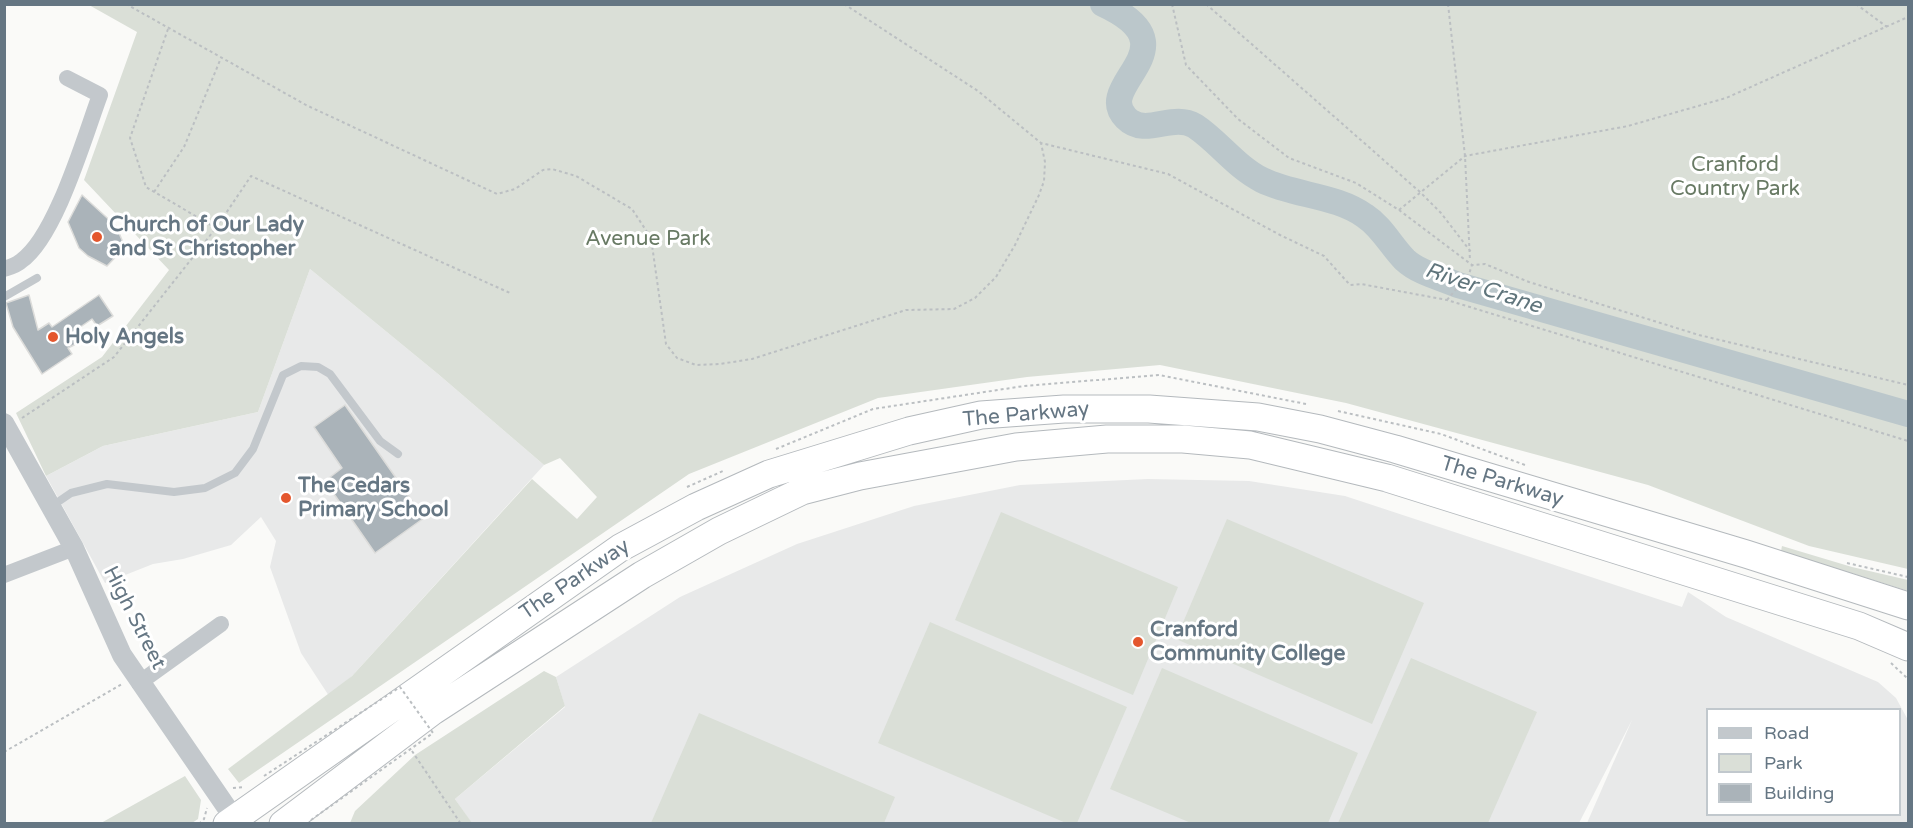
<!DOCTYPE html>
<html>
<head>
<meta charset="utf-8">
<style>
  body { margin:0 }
  #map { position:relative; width:1913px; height:828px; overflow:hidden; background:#fafaf8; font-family:"Varela Round",sans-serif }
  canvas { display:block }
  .frame { position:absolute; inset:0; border:6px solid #657683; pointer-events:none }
  .legend { position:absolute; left:1706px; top:708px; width:195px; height:108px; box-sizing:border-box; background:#fff; border:2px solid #c1c8cd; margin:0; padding:8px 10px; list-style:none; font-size:18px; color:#657683 }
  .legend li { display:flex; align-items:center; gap:12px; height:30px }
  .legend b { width:30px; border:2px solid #c1c8cd }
</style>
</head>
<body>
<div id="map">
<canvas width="1913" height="828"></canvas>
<div class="frame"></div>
<ul class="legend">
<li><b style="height:8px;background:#c3c8cc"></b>Road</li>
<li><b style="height:16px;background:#dadfd7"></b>Park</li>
<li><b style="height:16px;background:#aab3b9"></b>Building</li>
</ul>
</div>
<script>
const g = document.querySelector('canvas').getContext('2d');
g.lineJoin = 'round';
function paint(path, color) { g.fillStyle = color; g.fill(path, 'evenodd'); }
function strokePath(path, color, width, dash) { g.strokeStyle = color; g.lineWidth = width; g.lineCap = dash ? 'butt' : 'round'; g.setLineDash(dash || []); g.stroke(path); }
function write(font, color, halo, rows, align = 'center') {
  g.font = font + ' "Varela Round",sans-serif'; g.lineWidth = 6; g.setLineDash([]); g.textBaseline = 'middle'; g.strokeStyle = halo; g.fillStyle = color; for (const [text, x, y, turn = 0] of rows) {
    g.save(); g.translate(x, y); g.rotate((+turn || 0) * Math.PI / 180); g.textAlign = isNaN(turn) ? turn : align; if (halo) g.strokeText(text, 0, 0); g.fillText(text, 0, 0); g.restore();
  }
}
paint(new Path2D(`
  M 310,269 L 438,374 L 544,465 L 352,676 L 329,696 L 301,653 L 270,567 L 276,541 L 261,517 L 231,545 L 183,559 L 153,564 L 105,583 L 46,476 L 103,446 L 258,412 Z
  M 1148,479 L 1249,481 L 1345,496 L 1682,607 L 1688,592 L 1726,617 L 1878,682 L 1896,698 L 1908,720 L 1908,823 L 1587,823 L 1632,720 L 1579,823 L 472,824 L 455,799 L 565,707 L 556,677 L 680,597 L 797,544 L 914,506 L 1020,485 ZM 1708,710 L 1900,710 L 1900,814 L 1708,814 Z`), '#e8e9e9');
paint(new Path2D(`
  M 89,5 L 1908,5 L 1908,402 L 1901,401 L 1905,424 L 1908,425 L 1908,569 L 1809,546 L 1648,485 L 1346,403 L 1160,365 L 1027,377 L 878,398 L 689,474 L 239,783 L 228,769 L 352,676 L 532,479 L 577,519 L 597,497 L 560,458 L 544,465 L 438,374 L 310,269 L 258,412 L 103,446 L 46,476 L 16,413 L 102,357 L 169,270 L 84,180 L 137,32 Z
  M 1001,512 L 1178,587 L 1133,695 L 955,620 Z
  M 1227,519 L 1424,603 L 1372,724 L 1176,639 Z
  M 1782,546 L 1852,567 L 1908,580 L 1908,591 L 1781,551 Z
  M 930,622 L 1127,707 L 1077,823 L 1066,823 L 878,743 Z
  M 1411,658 L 1537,712 L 1488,823 L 1338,823 Z
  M 1162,668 L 1358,753 L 1328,823 L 1191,823 L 1110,789 Z
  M 544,671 L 556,677 L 565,706 L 455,799 L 472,823 L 350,823 L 355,811 L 415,755 Z
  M 699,713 L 895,797 L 884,823 L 651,823 Z
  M 185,776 L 201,800 L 198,819 L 192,823 L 101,823 Z`), '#dadfd7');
strokePath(new Path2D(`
  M 1103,4 C 1197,48 1092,84 1126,118 C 1146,138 1172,112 1195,126 C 1219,142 1236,167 1262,180 C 1295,196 1336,195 1365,216 C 1382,227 1391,246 1405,260 C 1419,273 1442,278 1458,285 L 1908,414`), '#bbc7cb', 26);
const building = new Path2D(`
  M 82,195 L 116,226 L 125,247 L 107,266 L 88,256 L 79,248 L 68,222 Z
  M 29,295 L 38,330 L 49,323 L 52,327 L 99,295 L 113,316 L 97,326 L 92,319 L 73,332 L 80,342 L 68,348 L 72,354 L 42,374 L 13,327 L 6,303 Z
  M 345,405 L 424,518 L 375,553 L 325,481 L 342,468 L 314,427 Z`);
paint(building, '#aab3b9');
strokePath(building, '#dcdcda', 1.5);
const trunk = new Path2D(`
  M 227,824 L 620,548 L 696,507 L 769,474 L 909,431 L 981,415 L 1064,409 L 1149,409 L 1258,417 L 1320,429 L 1395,449 L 1746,554 L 1908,606
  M 283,824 L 433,711 L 642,575 L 719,531 L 802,491 L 860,476 L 1016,447 L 1107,439 L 1183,439 L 1250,445 L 1387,478 L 1859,626 L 1908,647`);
strokePath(trunk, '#b4b9bd', 29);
strokePath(new Path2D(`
  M 126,4 L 306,105 L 497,194 L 515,189 L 543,170 L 552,169 L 576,176 L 632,209 L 651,238 L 666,344 L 677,358 L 696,365 L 720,364 L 752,359 L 906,310 L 954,309 L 975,298 L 996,277 L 1015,245 L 1039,195 L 1044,181 L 1045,162 L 1041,143
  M 844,4 L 978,91 L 1041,143 L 1168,174 L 1280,235 L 1324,256 L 1350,285 L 1361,284 L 1447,300 L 1908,441
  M 1172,4 L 1186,65 L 1238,119 L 1289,158 L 1356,183 L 1399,210 L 1472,265 L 1485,264 L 1529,282 L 1699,335 L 1908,385
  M 1206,4 L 1420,192 L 1441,213 L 1471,252
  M 1448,4 L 1465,156 L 1470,261
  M 1856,4 L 1887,27
  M 168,29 L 130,138 L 146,187 L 216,228
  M 154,192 L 184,147 L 221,58
  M 1399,210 L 1465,156 L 1628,126 L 1726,98 L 1908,17
  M 1447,300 L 1469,274 L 1472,265
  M 1338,411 L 1441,434 L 1525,465
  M 22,418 L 114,357 L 216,228 L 251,176 L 510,293
  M 776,449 L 873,409 L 1024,386 L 1159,375 L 1306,404
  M 687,487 L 723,471
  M 1847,563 L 1908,577
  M 1891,663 L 1908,679
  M 412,751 L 461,824
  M 4,752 L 122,684
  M 233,788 L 244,787
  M 199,824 L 204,819 L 207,808`), '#bbbfc2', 2, [3, 3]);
strokePath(new Path2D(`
  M 4,297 L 37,278
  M 52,506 L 71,493 L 107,484 L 174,492 L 205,488 L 235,473 L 253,449 L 283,375 L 301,366 L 318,367 L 330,374 L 380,441 L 398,454`), '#c3c8cc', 8);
strokePath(new Path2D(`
  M 4,269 C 10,267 17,265 21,261 C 56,237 85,135 100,95 L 67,78
  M 4,575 L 74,548
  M 139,683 L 221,624`), '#c3c8cc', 16);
strokePath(new Path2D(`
  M 4,423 L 74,548 L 122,655 L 238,824`), '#c3c8cc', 20);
strokePath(trunk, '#fff', 27);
strokePath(new Path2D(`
  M 264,776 L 400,687 L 433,733 L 311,820`), '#bbbfc2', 2, [3, 3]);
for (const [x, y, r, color] of [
  [97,237,6,"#e4572e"],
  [53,337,6,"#e4572e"],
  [286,498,6,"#e4572e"],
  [1138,642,6,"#e4572e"]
]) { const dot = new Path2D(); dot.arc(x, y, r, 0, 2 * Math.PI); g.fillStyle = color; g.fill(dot); strokePath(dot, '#fff', 2); }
write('21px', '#687a64', '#fff', [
  ["Cranford",1735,165],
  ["Country Park",1735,189],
  ["Avenue Park",648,239]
]);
write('bold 21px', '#657683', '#fff', [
  ["Church of Our Lady",109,225],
  ["and St Christopher",109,249],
  ["Holy Angels",65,337],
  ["The Cedars",298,486],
  ["Primary School",298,510],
  ["Cranford",1150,630],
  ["Community College",1150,654]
], 'left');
write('21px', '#657683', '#fff', [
  ["The Parkway",1026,415,-5],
  ["The Parkway",1502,482,17],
  ["The Parkway",575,580,-34],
  ["High Street",134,618,63]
]);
write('italic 22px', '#60757c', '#fff', [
  ["River Crane",1483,289,18]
]);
</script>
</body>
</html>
